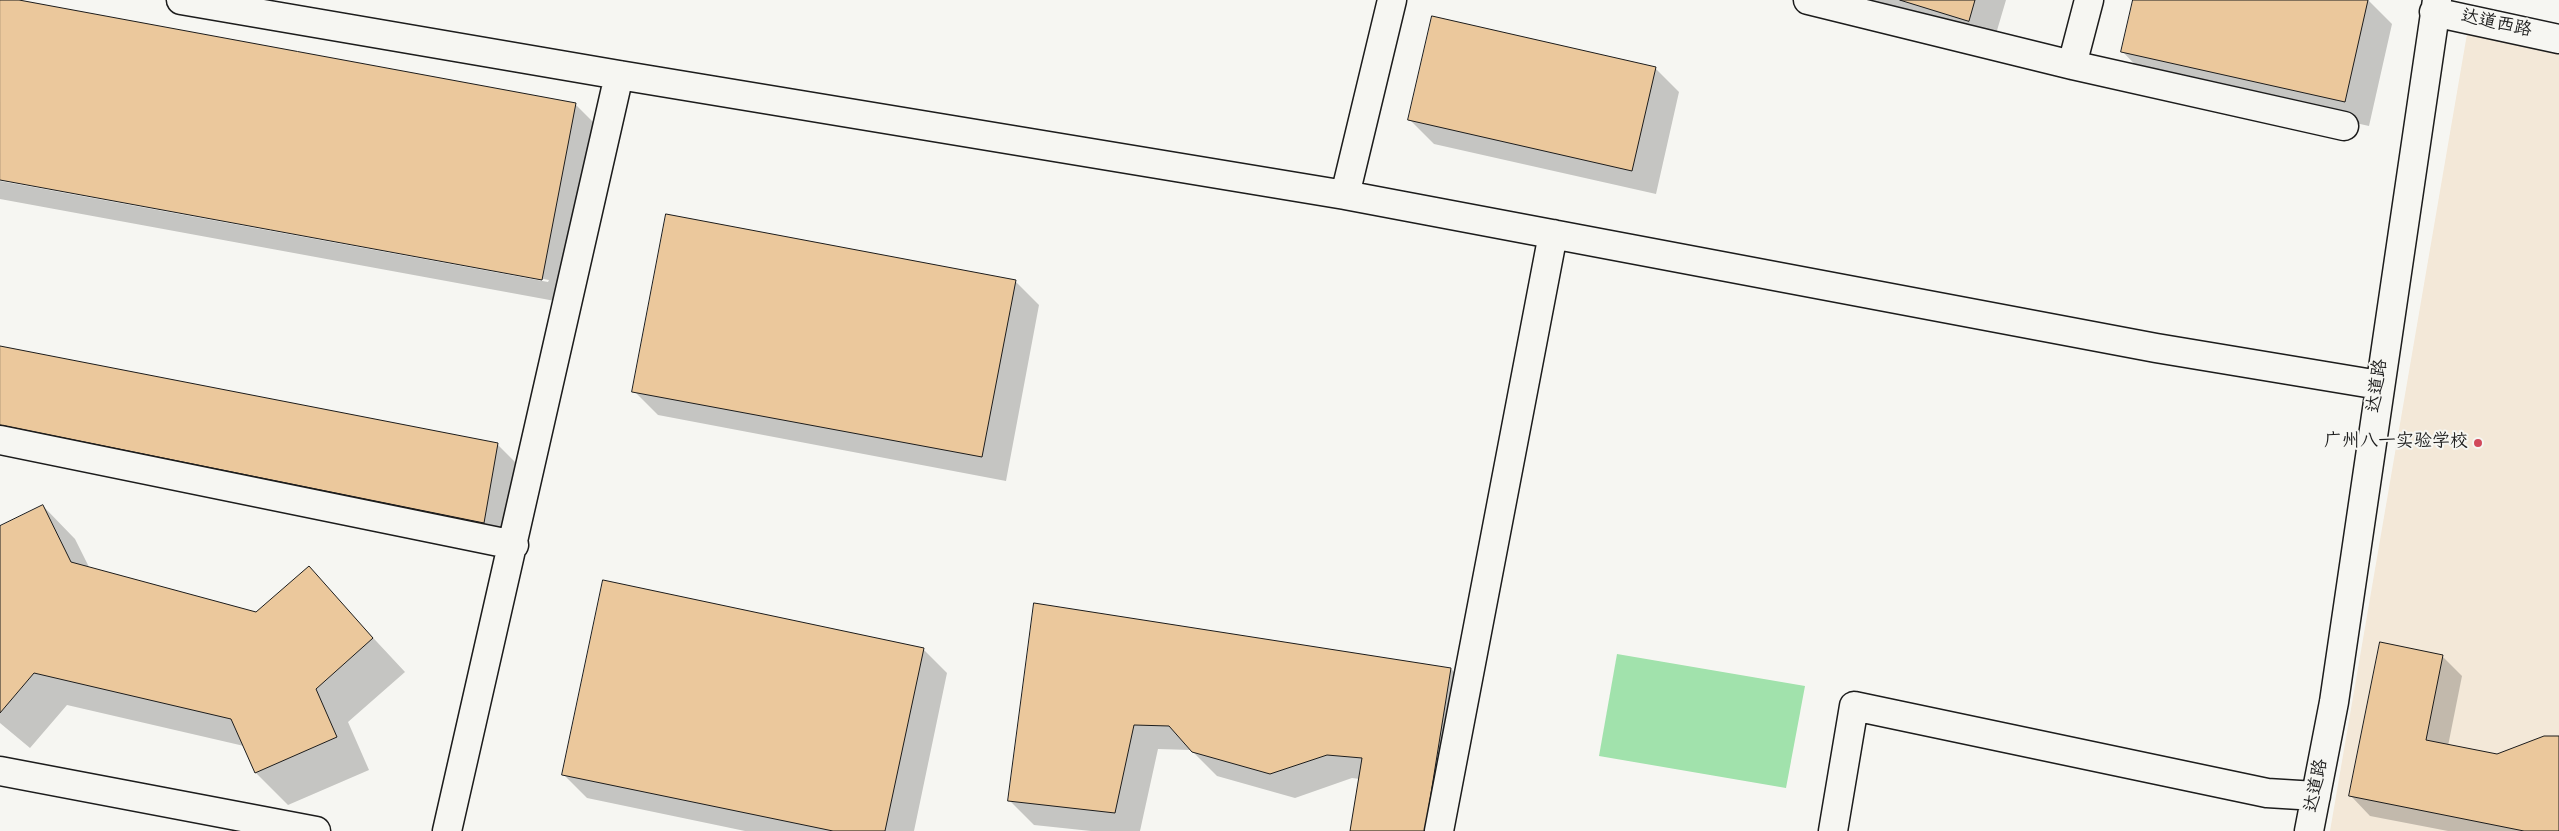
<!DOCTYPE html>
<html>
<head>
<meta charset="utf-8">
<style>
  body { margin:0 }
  canvas { display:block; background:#f6f6f2 }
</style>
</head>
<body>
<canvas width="2559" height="831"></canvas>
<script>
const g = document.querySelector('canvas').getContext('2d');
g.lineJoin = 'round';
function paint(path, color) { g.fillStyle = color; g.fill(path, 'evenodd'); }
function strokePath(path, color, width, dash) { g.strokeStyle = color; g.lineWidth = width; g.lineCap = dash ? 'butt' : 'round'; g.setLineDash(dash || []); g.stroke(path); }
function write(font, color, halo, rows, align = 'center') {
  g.font = font + ' Kalam,"LXGW WenKai TC",sans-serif'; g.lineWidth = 4; g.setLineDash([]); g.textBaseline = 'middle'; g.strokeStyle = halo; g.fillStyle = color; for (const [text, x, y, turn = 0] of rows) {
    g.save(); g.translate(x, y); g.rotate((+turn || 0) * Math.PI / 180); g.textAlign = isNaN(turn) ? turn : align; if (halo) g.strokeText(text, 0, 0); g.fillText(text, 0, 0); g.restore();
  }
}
paint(new Path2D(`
  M 2467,34 L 2559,54 L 2559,831 L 2330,831 Z`), '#f3e8d8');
paint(new Path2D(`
  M 1617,654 L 1805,686 L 1786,788 L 1599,756 Z`), '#a1e2ac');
paint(new Path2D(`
  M 0,0 L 12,0 L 575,104 L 599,128 L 566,303 L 0,199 L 0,181 L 548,282 L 549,280 L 0,179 Z
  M 1846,0 L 2006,0 L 1993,44 Z
  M 2134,0 L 2368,0 L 2392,24 L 2369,126 L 2146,76 L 2122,51 Z
  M 1655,68 L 1679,92 L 1656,194 L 1434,144 L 1410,120 Z
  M 1015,281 L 1039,305 L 1006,481 L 658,415 L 634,391 Z
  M 0,347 L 497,444 L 521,468 L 508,546 L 0,444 Z
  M 43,506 L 75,539 L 90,569 L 256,614 L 308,568 L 405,672 L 348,722 L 369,770 L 288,805 L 256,773 L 244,746 L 67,705 L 30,748 L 0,723 L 0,527 Z
  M 1035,605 L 1451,669 L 1475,693 L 1453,831 L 1351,831 L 1360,779 L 1352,778 L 1295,798 L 1217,776 L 1191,750 L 1158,749 L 1140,831 L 1091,831 L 1034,825 L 1010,801 Z
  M 923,649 L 947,673 L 914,831 L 745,831 L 587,798 L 563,774 Z
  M 2442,656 L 2462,676 L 2448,746 L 2497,755 L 2559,737 L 2559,831 L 2448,831 L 2370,816 L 2351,796 Z`), '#0003');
const building = new Path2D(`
  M 0,0 L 19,0 L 576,103 L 542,280 L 0,180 Z
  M 1900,0 L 1975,0 L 1969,21 Z
  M 2133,0 L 2368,0 L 2345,102 L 2121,52 Z
  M 1432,16 L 1656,67 L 1632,171 L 1408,120 Z
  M 666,214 L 1016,280 L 982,457 L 632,392 Z
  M 0,346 L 498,443 L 484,523 L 0,425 Z
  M 43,505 L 71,562 L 256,612 L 309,566 L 373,638 L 316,689 L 337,737 L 255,773 L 231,719 L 34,673 L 0,713 L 0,526 Z
  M 603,580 L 924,648 L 885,831 L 833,831 L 562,775 Z
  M 1034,603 L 1451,668 L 1425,831 L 1350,831 L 1362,758 L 1327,755 L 1270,774 L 1192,752 L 1169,726 L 1134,725 L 1115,813 L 1008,801 Z
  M 2380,642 L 2443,655 L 2426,740 L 2497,754 L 2544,736 L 2559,736 L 2559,831 L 2524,831 L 2349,796 Z`);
paint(building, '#ebc89c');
strokePath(building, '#1c1c1c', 1);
const minor = new Path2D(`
  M 181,0 L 619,75 L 1345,195 L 2156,348 L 2379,385
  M 1808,0 L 2072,65 L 2344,126
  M 2434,12 L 2559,39
  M 2072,65 L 2089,0
  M 1345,195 L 1392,0
  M 0,440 L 514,545
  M 0,771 L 316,831
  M 447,831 L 619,75
  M 1439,831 L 1553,234
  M 1833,831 L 1854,706 L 2267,793 L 2316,796
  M 2309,831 L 2334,702 L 2437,0`);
strokePath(minor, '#1c1c1c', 31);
strokePath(minor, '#f6f6f2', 28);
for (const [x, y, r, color] of [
  [2478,443,5,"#d1495b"]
]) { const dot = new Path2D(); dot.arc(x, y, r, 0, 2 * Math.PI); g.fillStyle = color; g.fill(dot); strokePath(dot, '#f6f6f2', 2); }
write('18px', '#1c1c1c', '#f6f6f2', [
  ["达道西路",2496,25,12],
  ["达道路",2379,386,-82],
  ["达道路",2318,786,-79]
]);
write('18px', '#1c1c1c', '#f6f6f2', [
  ["广州八一实验学校",2468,443]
], 'right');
</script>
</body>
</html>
